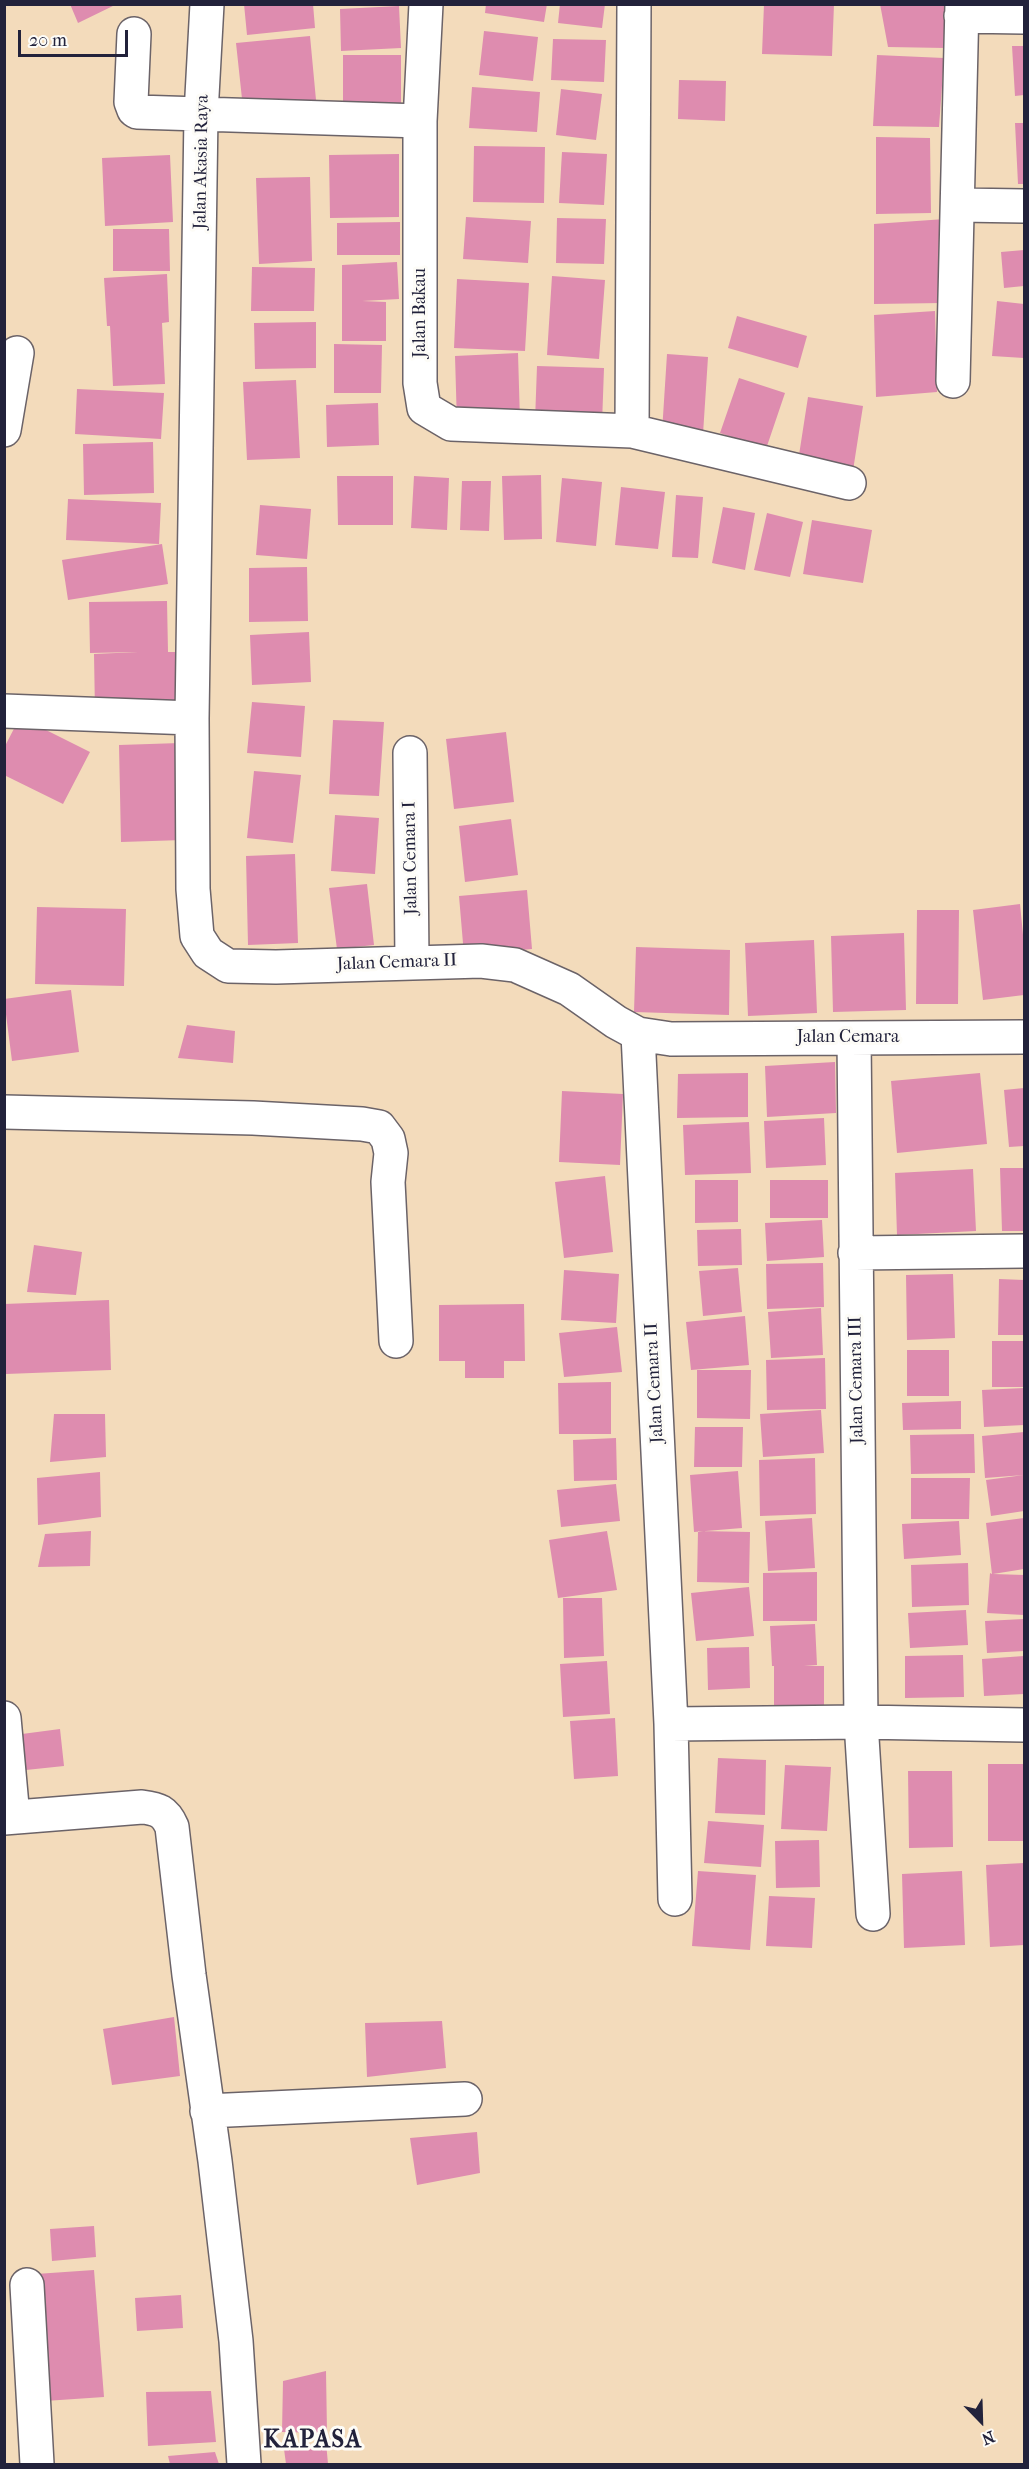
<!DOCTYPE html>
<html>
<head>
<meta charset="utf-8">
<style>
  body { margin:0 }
  #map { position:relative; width:1029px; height:2469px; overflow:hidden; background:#f3dbbb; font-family:"IM FELL French Canon",serif }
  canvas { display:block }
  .frame { position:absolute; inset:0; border:6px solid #22223b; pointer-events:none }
  .north { position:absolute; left:951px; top:2391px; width:60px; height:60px; -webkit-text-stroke:4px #fdfcf7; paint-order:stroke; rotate:157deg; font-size:16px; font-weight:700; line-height:24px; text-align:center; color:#22223b }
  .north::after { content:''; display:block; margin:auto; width:21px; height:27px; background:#22223b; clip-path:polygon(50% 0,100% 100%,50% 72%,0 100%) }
  .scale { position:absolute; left:18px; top:30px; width:110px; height:27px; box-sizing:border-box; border:3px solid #22223b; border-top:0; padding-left:8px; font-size:18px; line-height:21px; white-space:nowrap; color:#22223b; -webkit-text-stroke:4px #fdfcf7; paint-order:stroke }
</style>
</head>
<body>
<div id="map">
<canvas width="1029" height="2469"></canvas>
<div class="frame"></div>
<div class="north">N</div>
<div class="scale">20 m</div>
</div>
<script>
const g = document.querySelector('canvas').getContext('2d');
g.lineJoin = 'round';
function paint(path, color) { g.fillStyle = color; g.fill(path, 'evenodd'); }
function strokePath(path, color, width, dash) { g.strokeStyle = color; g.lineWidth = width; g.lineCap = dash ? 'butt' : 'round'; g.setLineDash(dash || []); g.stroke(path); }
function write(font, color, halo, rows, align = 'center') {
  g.font = font + ' "IM FELL French Canon",serif'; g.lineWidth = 6; g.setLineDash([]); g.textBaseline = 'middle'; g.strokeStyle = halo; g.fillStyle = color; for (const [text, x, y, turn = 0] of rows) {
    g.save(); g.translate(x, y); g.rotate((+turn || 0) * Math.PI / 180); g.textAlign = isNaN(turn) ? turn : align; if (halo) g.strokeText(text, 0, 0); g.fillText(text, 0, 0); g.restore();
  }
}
paint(new Path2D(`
  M 70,4 L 117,4 L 78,23 Z
  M 244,4 L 313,4 L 315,28 L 247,35 Z
  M 486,4 L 547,4 L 544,22 L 485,13 Z
  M 560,4 L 605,4 L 602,28 L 558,23 Z
  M 764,4 L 834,4 L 832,56 L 762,54 Z
  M 880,4 L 946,4 L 946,48 L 888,47 Z
  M 399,6 L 401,48 L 341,51 L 340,9 Z
  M 484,31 L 538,37 L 533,81 L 479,75 Z
  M 310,36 L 316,100 L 243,108 L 236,43 Z
  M 553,39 L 606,40 L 604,82 L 551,80 Z
  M 1012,46 L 1024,46 L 1024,95 L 1015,96 Z
  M 343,55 L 401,55 L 401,109 L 343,109 Z
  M 877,55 L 944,58 L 939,127 L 873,126 Z
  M 679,80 L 726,81 L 725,121 L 678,119 Z
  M 472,87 L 540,92 L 537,132 L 469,128 Z
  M 561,89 L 602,94 L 596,140 L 556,135 Z
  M 1015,123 L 1024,123 L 1024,184 L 1018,184 Z
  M 876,137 L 930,138 L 931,213 L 876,214 Z
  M 474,146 L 545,147 L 544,203 L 473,202 Z
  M 562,152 L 607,154 L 604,205 L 559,203 Z
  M 399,154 L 399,217 L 330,218 L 329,155 Z
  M 170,155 L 173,222 L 105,226 L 102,158 Z
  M 310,177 L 312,261 L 259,264 L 256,178 Z
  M 466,217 L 531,221 L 528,263 L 463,259 Z
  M 557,218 L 606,219 L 604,264 L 556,263 Z
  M 945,219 L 942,303 L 874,304 L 874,224 Z
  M 400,222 L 400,255 L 337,255 L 337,223 Z
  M 113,229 L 169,229 L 170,271 L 113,271 Z
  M 1024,250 L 1024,286 L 1004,288 L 1001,252 Z
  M 397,262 L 399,299 L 362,301 L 386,302 L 386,341 L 342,341 L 342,265 Z
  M 252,267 L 315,268 L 314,311 L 251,311 Z
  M 167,274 L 169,322 L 162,323 L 165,384 L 113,386 L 110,326 L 107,326 L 104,278 Z
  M 552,276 L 605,280 L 599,359 L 547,355 Z
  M 457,279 L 529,283 L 525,351 L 454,348 Z
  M 997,301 L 1024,304 L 1024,358 L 992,356 Z
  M 935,311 L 937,392 L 876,397 L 874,315 Z
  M 737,316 L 807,336 L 798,368 L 728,348 Z
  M 316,322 L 316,368 L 255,369 L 254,323 Z
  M 334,344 L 382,345 L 381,393 L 334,393 Z
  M 518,353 L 520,421 L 457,424 L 455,356 Z
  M 667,354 L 708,357 L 703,434 L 662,432 Z
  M 537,366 L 604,368 L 602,424 L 535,421 Z
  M 739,378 L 785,393 L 766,449 L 720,433 Z
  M 296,380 L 300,458 L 247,460 L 243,382 Z
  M 77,389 L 164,393 L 161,439 L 75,434 Z
  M 808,397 L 863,406 L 852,477 L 797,468 Z
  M 378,403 L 379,445 L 327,447 L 326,405 Z
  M 153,442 L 154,493 L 84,495 L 83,444 Z
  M 541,475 L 542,539 L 504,540 L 502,476 Z
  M 337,476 L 393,476 L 393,525 L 338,525 Z
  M 414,476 L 449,478 L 447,530 L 411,528 Z
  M 562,478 L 602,482 L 596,546 L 556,542 Z
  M 462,481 L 491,481 L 489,531 L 460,530 Z
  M 621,487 L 665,492 L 658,549 L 615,545 Z
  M 676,495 L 703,497 L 698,558 L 672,557 Z
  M 68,499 L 161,503 L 159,544 L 66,540 Z
  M 260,505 L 311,509 L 307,559 L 256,555 Z
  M 723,507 L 755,513 L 745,570 L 712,563 Z
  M 767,513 L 803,522 L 790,577 L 754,570 Z
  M 812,520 L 872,530 L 863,583 L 803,574 Z
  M 162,544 L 168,584 L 68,600 L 62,560 Z
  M 307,567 L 308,621 L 249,622 L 249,568 Z
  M 167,601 L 168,652 L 179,652 L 180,710 L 95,712 L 94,654 L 138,652 L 90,653 L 89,602 Z
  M 309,632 L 311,682 L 252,685 L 250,635 Z
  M 252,702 L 305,706 L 301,757 L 247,753 Z
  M 20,717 L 90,752 L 63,804 L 4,775 L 4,748 Z
  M 333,720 L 384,722 L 379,796 L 329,794 Z
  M 506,732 L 514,802 L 454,809 L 446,739 Z
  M 180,743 L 183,840 L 121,842 L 119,745 Z
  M 254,771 L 301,775 L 293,843 L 247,838 Z
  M 335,815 L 379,818 L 375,874 L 331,871 Z
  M 511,819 L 518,875 L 465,882 L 459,826 Z
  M 295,854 L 298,943 L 248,945 L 246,856 Z
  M 367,884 L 374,945 L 337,949 L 329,888 Z
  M 527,890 L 532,949 L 464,955 L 459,896 Z
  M 1020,904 L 1024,945 L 1024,995 L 983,1000 L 973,910 Z
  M 37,907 L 126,909 L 124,986 L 35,984 Z
  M 917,910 L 959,910 L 958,1004 L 916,1004 Z
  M 904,933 L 906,1010 L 833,1012 L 831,936 Z
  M 814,940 L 817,1013 L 748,1016 L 745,943 Z
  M 636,947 L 730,950 L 729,1015 L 634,1012 Z
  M 71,990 L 79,1052 L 12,1061 L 4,999 Z
  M 187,1025 L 235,1031 L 233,1063 L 178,1058 Z
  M 835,1062 L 836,1113 L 767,1117 L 765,1066 Z
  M 748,1073 L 748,1117 L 677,1118 L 678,1074 Z
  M 980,1073 L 987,1144 L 897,1153 L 891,1081 Z
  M 1024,1088 L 1024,1146 L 1009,1147 L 1004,1090 Z
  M 562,1091 L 623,1094 L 620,1165 L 559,1162 Z
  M 824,1118 L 826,1165 L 766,1168 L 764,1121 Z
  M 749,1122 L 751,1173 L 685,1175 L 683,1125 Z
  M 1000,1168 L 1024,1168 L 1024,1231 L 1002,1231 Z
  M 973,1169 L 976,1231 L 897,1235 L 895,1173 Z
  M 605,1176 L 613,1252 L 564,1258 L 555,1182 Z
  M 695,1180 L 738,1180 L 738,1222 L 695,1223 Z
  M 770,1180 L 828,1180 L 828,1218 L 770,1218 Z
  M 822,1220 L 824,1257 L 767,1261 L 765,1223 Z
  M 741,1229 L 742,1265 L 698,1266 L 697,1230 Z
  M 34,1245 L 82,1252 L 76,1295 L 27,1292 Z
  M 823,1263 L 824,1307 L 767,1309 L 766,1264 Z
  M 738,1268 L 742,1312 L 703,1316 L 699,1271 Z
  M 564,1270 L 619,1274 L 616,1323 L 561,1320 Z
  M 953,1274 L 955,1338 L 907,1340 L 906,1275 Z
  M 999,1279 L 1024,1280 L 1024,1335 L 998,1335 Z
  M 109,1300 L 111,1370 L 6,1374 L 4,1304 Z
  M 524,1304 L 525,1361 L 504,1361 L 504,1378 L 465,1378 L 465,1361 L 439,1361 L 439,1305 Z
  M 821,1308 L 823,1355 L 771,1358 L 768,1312 Z
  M 745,1316 L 749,1365 L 691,1370 L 686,1322 Z
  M 617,1327 L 622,1372 L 564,1377 L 559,1333 Z
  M 992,1341 L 1024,1341 L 1024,1387 L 992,1387 Z
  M 907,1350 L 949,1350 L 949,1396 L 907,1396 Z
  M 825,1358 L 826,1409 L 767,1410 L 766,1360 Z
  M 697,1370 L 751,1370 L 750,1419 L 697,1418 Z
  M 611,1382 L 611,1434 L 559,1434 L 558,1383 Z
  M 1024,1388 L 1024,1425 L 984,1427 L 982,1390 Z
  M 961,1401 L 961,1429 L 903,1430 L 902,1403 Z
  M 821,1410 L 824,1453 L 763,1457 L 760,1414 Z
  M 54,1414 L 105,1414 L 106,1457 L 50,1462 Z
  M 695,1427 L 743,1427 L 742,1467 L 694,1467 Z
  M 1024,1432 L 1024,1475 L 985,1478 L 982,1436 Z
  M 974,1434 L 975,1473 L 911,1474 L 910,1435 Z
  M 616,1438 L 617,1480 L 574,1481 L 573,1440 Z
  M 815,1458 L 816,1514 L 760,1516 L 759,1460 Z
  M 738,1471 L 742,1528 L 694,1532 L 690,1475 Z
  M 100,1472 L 101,1517 L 38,1525 L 37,1478 Z
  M 1024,1475 L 1024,1511 L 991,1516 L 986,1480 Z
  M 911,1478 L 970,1478 L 969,1519 L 911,1519 Z
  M 616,1484 L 620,1521 L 561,1527 L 557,1490 Z
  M 812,1518 L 815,1568 L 768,1571 L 765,1521 Z
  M 1024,1518 L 1024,1569 L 993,1574 L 1024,1575 L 1024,1615 L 987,1613 L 990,1573 L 992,1574 L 986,1523 Z
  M 959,1521 L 961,1555 L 904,1559 L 902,1524 Z
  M 91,1531 L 90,1566 L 38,1567 L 45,1534 Z
  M 607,1531 L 617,1590 L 558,1598 L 549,1540 Z
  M 698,1531 L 750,1532 L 749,1583 L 697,1582 Z
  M 968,1563 L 969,1605 L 912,1607 L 911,1565 Z
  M 817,1572 L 817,1621 L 763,1621 L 763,1573 Z
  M 749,1587 L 754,1636 L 696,1641 L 691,1593 Z
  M 563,1598 L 602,1598 L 604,1656 L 564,1658 Z
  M 966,1610 L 968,1645 L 910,1648 L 908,1613 Z
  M 1024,1619 L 1024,1651 L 987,1653 L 985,1621 Z
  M 815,1624 L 817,1665 L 804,1666 L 824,1666 L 824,1714 L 774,1714 L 774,1666 L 772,1666 L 770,1626 Z
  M 749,1647 L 750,1688 L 708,1690 L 707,1648 Z
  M 963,1655 L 964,1697 L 905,1698 L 905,1656 Z
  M 1024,1656 L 1024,1694 L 984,1696 L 982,1659 Z
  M 607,1661 L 610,1714 L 563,1717 L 560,1664 Z
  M 615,1718 L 618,1776 L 574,1779 L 570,1721 Z
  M 60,1729 L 64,1766 L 26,1770 L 22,1734 Z
  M 718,1758 L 766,1760 L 765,1815 L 715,1813 Z
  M 988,1764 L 1024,1764 L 1024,1841 L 988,1841 Z
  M 785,1765 L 831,1767 L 827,1831 L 781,1829 Z
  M 908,1771 L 952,1771 L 953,1847 L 909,1848 Z
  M 708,1821 L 764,1825 L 761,1867 L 704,1863 Z
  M 819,1840 L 820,1887 L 776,1888 L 775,1841 Z
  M 1024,1863 L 1024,1945 L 990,1947 L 986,1865 Z
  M 698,1871 L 756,1875 L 750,1950 L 692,1946 Z
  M 962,1871 L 965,1945 L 904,1948 L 902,1874 Z
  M 769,1896 L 815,1898 L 812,1948 L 766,1946 Z
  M 174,2017 L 180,2076 L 112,2085 L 103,2029 Z
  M 442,2021 L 446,2068 L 367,2077 L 365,2023 Z
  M 477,2132 L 480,2173 L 417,2185 L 410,2138 Z
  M 94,2226 L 96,2257 L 52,2261 L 50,2229 Z
  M 94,2270 L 104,2397 L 45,2401 L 36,2274 Z
  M 181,2295 L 183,2328 L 137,2331 L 135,2298 Z
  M 326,2371 L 327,2433 L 282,2432 L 283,2381 Z
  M 211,2391 L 216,2442 L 148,2446 L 146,2392 Z
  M 326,2442 L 328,2464 L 286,2464 L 284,2449 Z
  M 215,2452 L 219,2464 L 170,2464 L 168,2456 Z`), '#de8caf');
const minor = new Path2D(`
  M 207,4 L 201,114 L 192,718 L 193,889 L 197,936 L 208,953 L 228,966 L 276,967 L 481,961 L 515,965 L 569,989 L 616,1022 L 638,1034 L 671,1039 L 1024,1037
  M 426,4 L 420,121 L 420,383 L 424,408 L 451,424 L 632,431 L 849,483
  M 961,16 L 1024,17
  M 134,34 L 131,102 L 134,110 L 137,112 L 420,121
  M 959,205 L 1024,206
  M 953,381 L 962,4
  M 4,430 L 17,353
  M 632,431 L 634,4
  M 4,711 L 192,718
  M 410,753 L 412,962
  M 638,1034 L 671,1724 L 861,1722 L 1024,1725
  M 854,1038 L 861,1722 L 873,1914
  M 4,1112 L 253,1118 L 362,1124 L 379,1127 L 388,1139 L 391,1153 L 388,1182 L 396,1341
  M 855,1253 L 1024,1251
  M 4,1718 L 13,1817
  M 671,1724 L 675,1899
  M 4,1818 L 142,1807 C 158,1809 165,1811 172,1827 L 189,1975 L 215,2161 L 236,2341 L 244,2464
  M 207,2111 L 465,2099
  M 27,2285 L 37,2464`);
strokePath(minor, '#6b6368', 36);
strokePath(minor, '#fff', 33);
write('18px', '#22223b', '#fdfcf7', [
  ["Jalan Akasia Raya",202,162,-89],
  ["Jalan Bakau",421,313,-90],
  ["Jalan Cemara I",411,858,-91],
  ["Jalan Cemara II",397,963,-2],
  ["Jalan Cemara",848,1038],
  ["Jalan Cemara III",857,1380,-91],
  ["Jalan Cemara II",655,1383,-93]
]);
g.letterSpacing = '1.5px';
write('bold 24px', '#22223b', '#fdfcf7', [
  ["KAPASA",313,2441]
]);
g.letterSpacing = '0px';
</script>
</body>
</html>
